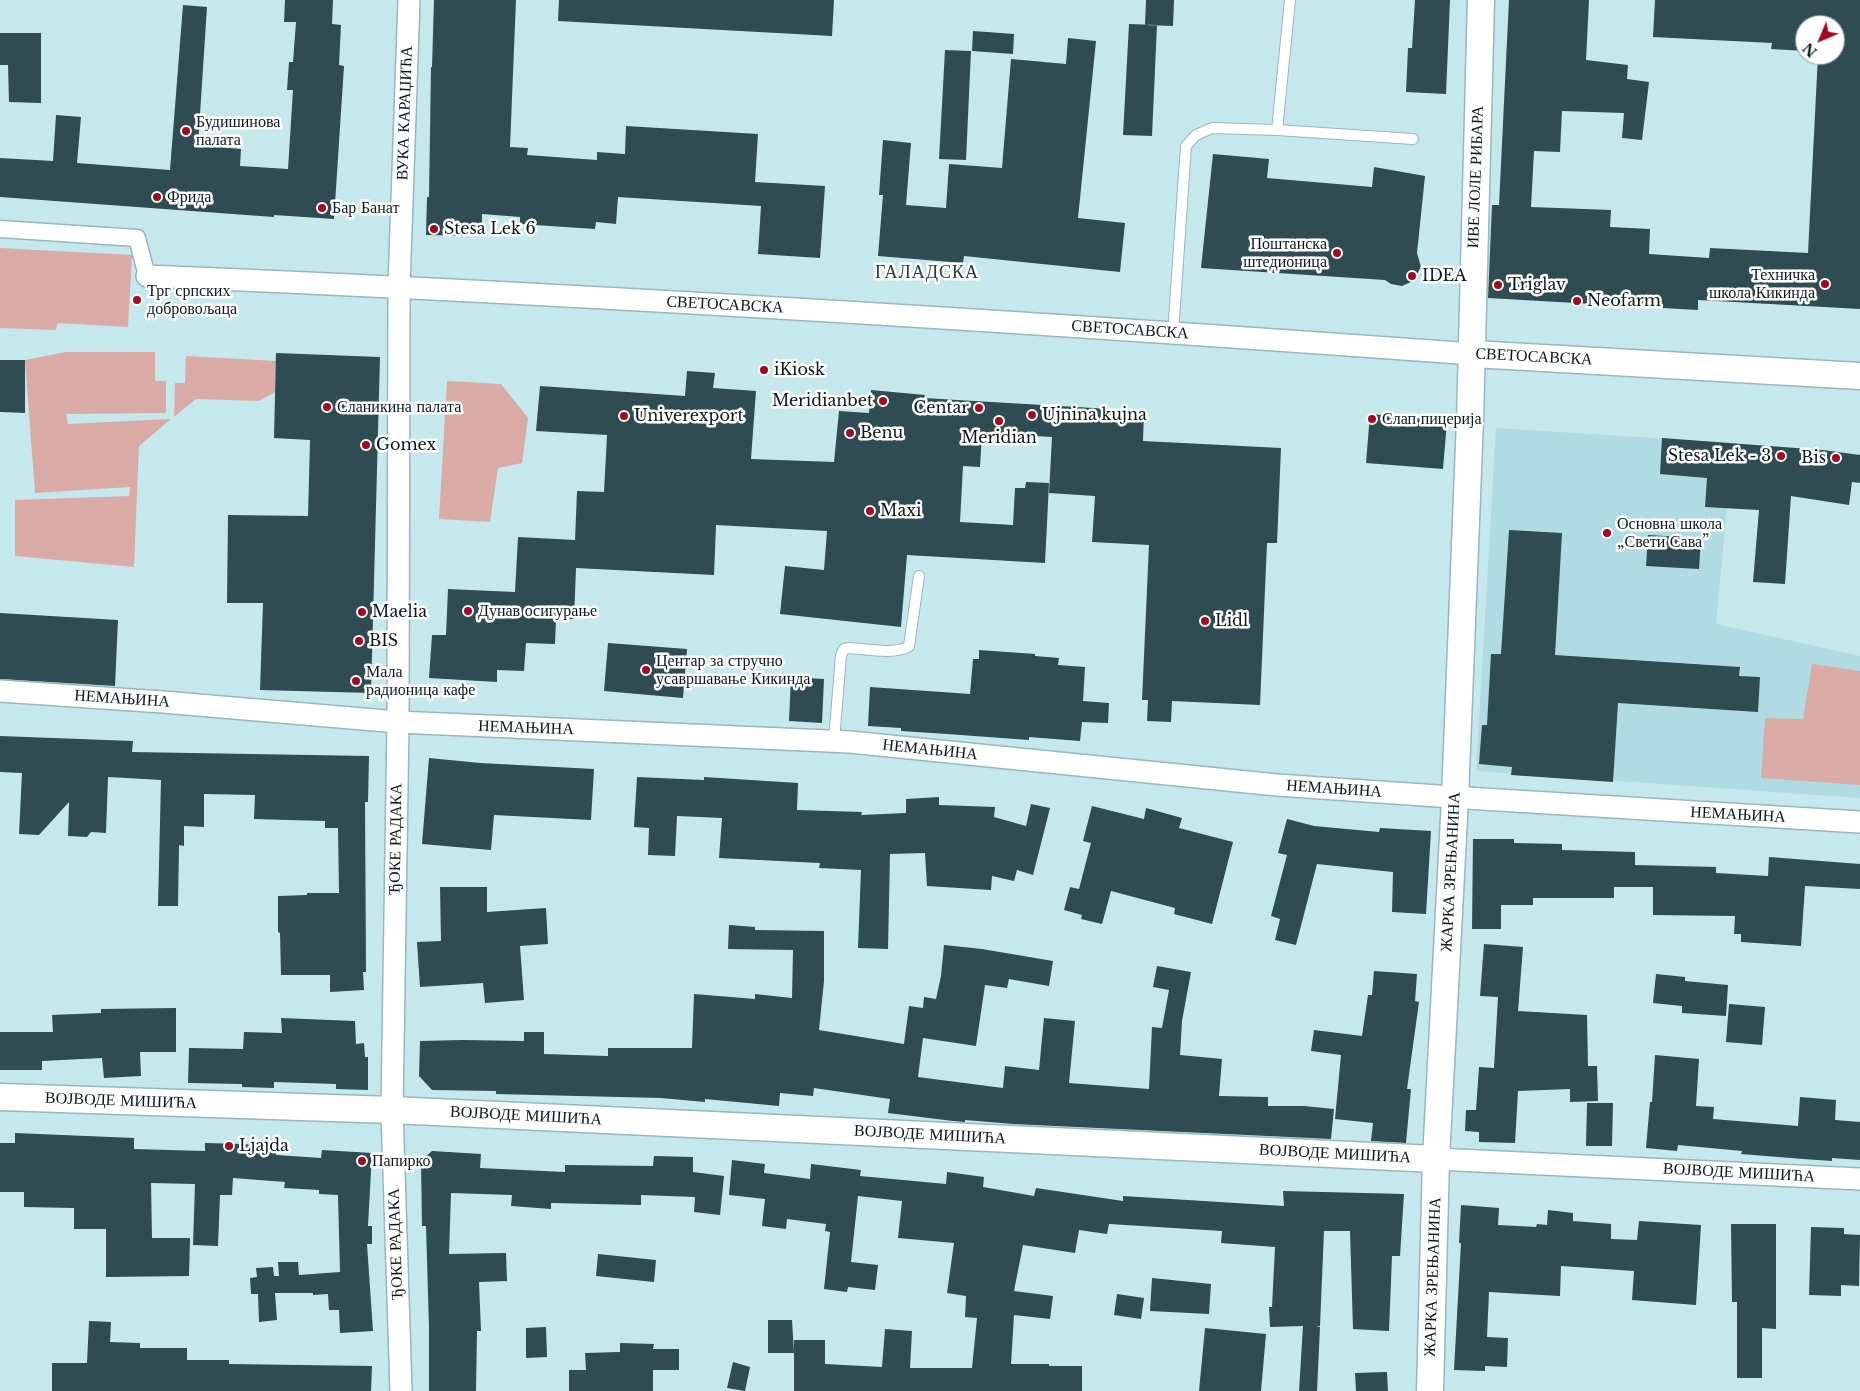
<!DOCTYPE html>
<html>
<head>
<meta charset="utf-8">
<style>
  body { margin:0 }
  #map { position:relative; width:1860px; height:1391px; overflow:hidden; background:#c5e8ed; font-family:"Libre Baskerville",serif }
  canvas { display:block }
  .north { position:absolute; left:1795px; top:15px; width:50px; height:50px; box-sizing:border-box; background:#fff; border:1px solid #9da3a3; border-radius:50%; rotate:225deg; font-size:14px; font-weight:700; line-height:20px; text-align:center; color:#0b181a }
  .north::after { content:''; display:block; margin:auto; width:18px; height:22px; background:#a40920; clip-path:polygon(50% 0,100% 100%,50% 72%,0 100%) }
</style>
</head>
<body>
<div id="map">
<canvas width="1860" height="1391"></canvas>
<div class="north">N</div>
</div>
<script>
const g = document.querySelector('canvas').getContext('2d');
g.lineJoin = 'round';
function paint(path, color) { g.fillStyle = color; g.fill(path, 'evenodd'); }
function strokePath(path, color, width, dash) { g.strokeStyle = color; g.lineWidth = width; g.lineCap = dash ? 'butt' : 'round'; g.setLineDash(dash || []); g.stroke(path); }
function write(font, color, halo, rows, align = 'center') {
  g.font = font + ' "Libre Baskerville",serif'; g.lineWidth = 5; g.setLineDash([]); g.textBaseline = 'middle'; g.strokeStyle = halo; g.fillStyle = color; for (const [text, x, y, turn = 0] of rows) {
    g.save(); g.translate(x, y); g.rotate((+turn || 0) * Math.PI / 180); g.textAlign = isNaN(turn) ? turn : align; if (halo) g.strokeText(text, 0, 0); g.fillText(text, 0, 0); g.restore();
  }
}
paint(new Path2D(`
  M 1496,428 L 1733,443 L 1716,624 L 1860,656 L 1860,798 L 1476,771 Z`), '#b0dbe2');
paint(new Path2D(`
  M 0,248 L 132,255 L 128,327 L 57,323 L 56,330 L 0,328 Z
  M 66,352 L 155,352 L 155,381 L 166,381 L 166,413 L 66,414 L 68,424 L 171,419 L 139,446 L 134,567 L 15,556 L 15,500 L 129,496 L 130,487 L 35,493 L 25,360 Z
  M 186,356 L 276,361 L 275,392 L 259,401 L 196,399 L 174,417 L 175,383 L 185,383 Z
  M 447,381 L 501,384 L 528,418 L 522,463 L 498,468 L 490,522 L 439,519 Z
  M 1812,664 L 1860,671 L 1860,785 L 1761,778 L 1765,718 L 1803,719 Z`), '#daaaa7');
paint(new Path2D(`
  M 285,0 L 333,0 L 332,24 L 341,25 L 339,65 L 344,66 L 334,219 L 274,215 L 274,217 L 0,197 L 0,158 L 53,161 L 56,115 L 81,117 L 77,163 L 170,170 L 183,5 L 207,7 L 198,145 L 241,149 L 240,166 L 288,169 L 293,90 L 287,90 L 289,62 L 293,62 L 296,22 L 284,22 Z
  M 434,0 L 516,0 L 510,147 L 528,148 L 527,155 L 597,160 L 597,152 L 625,154 L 626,126 L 758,134 L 755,182 L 825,186 L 820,258 L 758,254 L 761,206 L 618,197 L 616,224 L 596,222 L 595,229 L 520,224 L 520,217 L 482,214 L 482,236 L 426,235 L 427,197 L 429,197 L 431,67 L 432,67 Z
  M 559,0 L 834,0 L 832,36 L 558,21 Z
  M 1146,0 L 1174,0 L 1173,26 L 1145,25 Z
  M 1415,0 L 1450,0 L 1446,94 L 1406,92 L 1408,48 L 1412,48 Z
  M 1509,0 L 1589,0 L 1586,60 L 1628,65 L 1627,79 L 1649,82 L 1642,140 L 1622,138 L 1624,113 L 1562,111 L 1560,152 L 1534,151 L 1531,207 L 1611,210 L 1610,227 L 1650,229 L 1649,254 L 1709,258 L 1710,248 L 1808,253 L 1818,55 L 1835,55 L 1835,25 L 1805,25 L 1805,51 L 1771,49 L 1772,43 L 1653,37 L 1655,0 L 1860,0 L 1860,309 L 1698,300 L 1698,310 L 1488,298 L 1492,205 L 1499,205 Z
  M 1129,24 L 1157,25 L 1152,136 L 1123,135 Z
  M 973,31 L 1014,34 L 1013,54 L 972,51 Z
  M 0,33 L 41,33 L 41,103 L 9,102 L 8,65 L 0,65 Z
  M 1068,38 L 1096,41 L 1078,218 L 1125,223 L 1120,272 L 964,256 L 963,263 L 878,256 L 883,195 L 879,195 L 883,140 L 911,143 L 906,205 L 946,208 L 949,164 L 1002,168 L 1011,59 L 1066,64 Z
  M 945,50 L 971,51 L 966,160 L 939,159 Z
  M 1213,154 L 1269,159 L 1267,178 L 1372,187 L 1374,167 L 1425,176 L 1417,253 L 1421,267 L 1413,281 L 1402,286 L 1391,284 L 1385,280 L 1201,268 Z
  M 276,353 L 380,357 L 371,693 L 260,690 L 263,603 L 227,603 L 228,515 L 308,516 L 310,440 L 274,438 Z
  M 0,360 L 25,360 L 25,413 L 0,412 Z
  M 687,371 L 715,373 L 713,388 L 756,391 L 751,459 L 834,462 L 839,411 L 869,413 L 871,390 L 925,395 L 924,398 L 1144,411 L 1143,441 L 1281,448 L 1277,543 L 1267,543 L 1260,705 L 1172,701 L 1171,722 L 1147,721 L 1148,700 L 1142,700 L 1149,545 L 1092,542 L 1095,496 L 1049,493 L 1052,437 L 982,433 L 980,467 L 963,466 L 960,522 L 1013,525 L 1015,488 L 1025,488 L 1026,482 L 1049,483 L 1045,563 L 907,555 L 901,627 L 780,614 L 785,566 L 824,570 L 827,531 L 716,525 L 714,575 L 576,568 L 574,619 L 556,619 L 555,644 L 526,643 L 524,671 L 497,670 L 497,682 L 429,678 L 432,635 L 446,635 L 448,589 L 515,592 L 518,537 L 575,540 L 577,491 L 604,492 L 607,435 L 536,431 L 540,386 L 685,396 Z
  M 1370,414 L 1447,421 L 1443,469 L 1366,463 Z
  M 1662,438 L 1823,450 L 1860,455 L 1860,483 L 1852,482 L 1849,505 L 1791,496 L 1785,584 L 1753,582 L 1759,510 L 1705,507 L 1707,478 L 1660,474 Z
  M 1509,530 L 1562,533 L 1555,655 L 1740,667 L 1739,676 L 1760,677 L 1758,712 L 1618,703 L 1613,782 L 1511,775 L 1512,767 L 1479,764 L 1482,725 L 1487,725 L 1491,654 L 1501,654 Z
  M 1648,535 L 1701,538 L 1699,569 L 1646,566 Z
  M 0,613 L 118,620 L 115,686 L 0,679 Z
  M 608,643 L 687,649 L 683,698 L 604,691 Z
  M 979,650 L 1035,654 L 1035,656 L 1059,658 L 1058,665 L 1085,667 L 1083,701 L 1109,703 L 1108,723 L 1082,722 L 1080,741 L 1029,737 L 1029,740 L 947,734 L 901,731 L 901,728 L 868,726 L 870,687 L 970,694 L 973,659 L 979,659 Z
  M 791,677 L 824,679 L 822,723 L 789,721 Z
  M 0,736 L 133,741 L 132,752 L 369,756 L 368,802 L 365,802 L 366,972 L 363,972 L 364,990 L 330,992 L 330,975 L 281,975 L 280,933 L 278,932 L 278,896 L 307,895 L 307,893 L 339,893 L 338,828 L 325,828 L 325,821 L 254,819 L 255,795 L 204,794 L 204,827 L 184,826 L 184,846 L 179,845 L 178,906 L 158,906 L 161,780 L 108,777 L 106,833 L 91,832 L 87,837 L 68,836 L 69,802 L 39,835 L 19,834 L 22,773 L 0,772 Z
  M 429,758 L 480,763 L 594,769 L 591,820 L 494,815 L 491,850 L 422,844 Z
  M 637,777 L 704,780 L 704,777 L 798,783 L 797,810 L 862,812 L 861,815 L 906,813 L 906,799 L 939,797 L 939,805 L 995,807 L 994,817 L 1026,826 L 1031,804 L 1050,808 L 1033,875 L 1017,870 L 1014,881 L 992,876 L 991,890 L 927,886 L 925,853 L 890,854 L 888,949 L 858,948 L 861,870 L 819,868 L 820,863 L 719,858 L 722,818 L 677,816 L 675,856 L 648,855 L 649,828 L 634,827 Z
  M 1092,806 L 1144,819 L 1146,808 L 1182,818 L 1179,828 L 1233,842 L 1212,924 L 1174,914 L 1175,908 L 1111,891 L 1102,924 L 1081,919 L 1082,915 L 1064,910 L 1070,887 L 1079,889 L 1091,843 L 1083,841 Z
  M 1287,819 L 1314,826 L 1379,832 L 1380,828 L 1431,831 L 1426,914 L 1392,912 L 1393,872 L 1317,864 L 1296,945 L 1275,940 L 1280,919 L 1271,916 L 1287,855 L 1278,853 Z
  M 1473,839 L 1514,839 L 1514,843 L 1562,844 L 1562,850 L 1635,852 L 1635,865 L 1716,867 L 1716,873 L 1768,876 L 1769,857 L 1860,864 L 1860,889 L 1805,886 L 1801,946 L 1741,942 L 1741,934 L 1734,934 L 1735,916 L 1653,915 L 1653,887 L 1614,887 L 1614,898 L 1533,898 L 1533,905 L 1501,905 L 1501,929 L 1472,929 Z
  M 440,887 L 487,887 L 487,912 L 546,908 L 548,944 L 520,946 L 524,1000 L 485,1003 L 483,983 L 420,987 L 417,942 L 441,941 Z
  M 729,925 L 755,927 L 755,930 L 824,931 L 824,981 L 819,1030 L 904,1044 L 909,1006 L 923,1008 L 924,997 L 936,999 L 941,976 L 944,945 L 982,949 L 1053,961 L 1049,986 L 1009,979 L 1007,988 L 985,985 L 976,1046 L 923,1038 L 918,1077 L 1003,1088 L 1005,1066 L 1039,1070 L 1044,1018 L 1075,1021 L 1069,1083 L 1149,1089 L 1152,1027 L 1162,1028 L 1169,990 L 1153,987 L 1157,966 L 1191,972 L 1182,1021 L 1180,1055 L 1222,1059 L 1219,1096 L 1268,1097 L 1268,1106 L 1304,1106 L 1334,1109 L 1331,1139 L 1013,1124 L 965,1120 L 965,1122 L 953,1121 L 888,1113 L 890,1099 L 814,1088 L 813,1096 L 780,1093 L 779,1106 L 705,1099 L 705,1102 L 661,1098 L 496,1094 L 496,1091 L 432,1090 L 419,1076 L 420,1041 L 462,1040 L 524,1041 L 524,1032 L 544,1032 L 544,1054 L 608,1056 L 608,1048 L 692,1048 L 694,994 L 755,999 L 755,994 L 792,998 L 793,950 L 728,949 Z
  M 1484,944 L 1523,947 L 1518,1011 L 1587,1015 L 1588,1066 L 1597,1066 L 1598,1101 L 1570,1102 L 1570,1089 L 1518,1091 L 1515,1143 L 1479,1142 L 1479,1132 L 1465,1131 L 1466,1110 L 1476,1110 L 1479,1067 L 1494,1068 L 1498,997 L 1480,996 Z
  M 1374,971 L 1417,974 L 1415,1001 L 1419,1002 L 1407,1089 L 1411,1089 L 1406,1143 L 1371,1141 L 1373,1123 L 1335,1119 L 1341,1055 L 1311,1051 L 1314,1030 L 1362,1036 L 1368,995 L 1372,995 Z
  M 1656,974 L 1685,977 L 1685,981 L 1728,985 L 1726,1016 L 1682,1013 L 1682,1006 L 1653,1003 Z
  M 1729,1004 L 1765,1007 L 1762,1045 L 1726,1042 Z
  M 176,1008 L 176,1052 L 140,1052 L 141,1076 L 104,1078 L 102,1058 L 42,1061 L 42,1070 L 0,1070 L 0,1032 L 53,1032 L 52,1015 L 101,1013 L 101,1009 Z
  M 281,1018 L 355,1021 L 356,1044 L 364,1043 L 365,1057 L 368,1057 L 368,1090 L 336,1089 L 336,1084 L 274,1082 L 274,1088 L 242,1087 L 242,1084 L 188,1083 L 189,1048 L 243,1049 L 244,1032 L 282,1033 Z
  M 1655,1055 L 1699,1059 L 1696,1106 L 1714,1107 L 1713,1119 L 1798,1126 L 1800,1097 L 1836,1100 L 1835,1120 L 1860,1122 L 1860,1160 L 1832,1158 L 1832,1161 L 1803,1159 L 1741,1154 L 1742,1151 L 1678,1145 L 1677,1151 L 1646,1148 L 1650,1102 L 1652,1102 Z
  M 1587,1103 L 1613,1103 L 1612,1146 L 1586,1146 Z
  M 15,1133 L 134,1138 L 134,1149 L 205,1151 L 205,1143 L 242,1144 L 277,1147 L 276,1155 L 321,1158 L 322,1150 L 372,1153 L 368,1226 L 372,1226 L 372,1244 L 367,1244 L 373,1331 L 340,1333 L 339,1310 L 329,1310 L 328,1294 L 313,1295 L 313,1293 L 275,1293 L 277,1320 L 259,1322 L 258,1294 L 251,1294 L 250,1278 L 257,1277 L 256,1268 L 273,1267 L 274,1276 L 279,1276 L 278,1262 L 298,1262 L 299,1275 L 340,1272 L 338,1195 L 319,1194 L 319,1190 L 284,1188 L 285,1182 L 233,1178 L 232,1195 L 220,1195 L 218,1246 L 193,1245 L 195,1184 L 151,1183 L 152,1238 L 190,1238 L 189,1276 L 106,1277 L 106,1229 L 74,1229 L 74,1208 L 24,1207 L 24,1192 L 0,1192 L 0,1143 L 15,1143 Z
  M 432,1151 L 481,1154 L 480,1168 L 565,1172 L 565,1165 L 653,1166 L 654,1156 L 693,1157 L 693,1172 L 724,1176 L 720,1215 L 694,1212 L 695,1197 L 641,1195 L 641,1205 L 551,1203 L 551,1209 L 511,1206 L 512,1195 L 451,1193 L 449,1254 L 506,1253 L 507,1281 L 479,1282 L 481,1331 L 477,1331 L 476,1391 L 429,1391 L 429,1328 L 426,1226 L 422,1226 L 421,1161 Z
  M 732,1160 L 765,1164 L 764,1173 L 810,1179 L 811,1164 L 861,1170 L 860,1176 L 946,1184 L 947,1172 L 984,1177 L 983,1187 L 1034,1196 L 1036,1188 L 1123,1201 L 1123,1196 L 1284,1206 L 1283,1191 L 1404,1194 L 1400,1256 L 1392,1256 L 1389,1331 L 1353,1329 L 1350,1231 L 1324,1231 L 1320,1326 L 1316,1326 L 1320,1327 L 1317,1391 L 1299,1391 L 1303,1326 L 1270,1327 L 1269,1307 L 1272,1307 L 1275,1247 L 1221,1243 L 1222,1231 L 1109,1224 L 1107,1234 L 1079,1230 L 1075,1253 L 1023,1245 L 1014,1291 L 1053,1296 L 1050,1319 L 1014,1315 L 1011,1364 L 1049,1364 L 1049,1366 L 1082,1366 L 1082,1391 L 794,1391 L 794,1340 L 825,1340 L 825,1364 L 882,1367 L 885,1329 L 912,1331 L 910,1368 L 972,1368 L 977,1318 L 965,1317 L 966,1296 L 947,1293 L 954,1243 L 898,1238 L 902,1201 L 858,1196 L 851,1262 L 878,1265 L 875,1290 L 848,1287 L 847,1292 L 824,1289 L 830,1232 L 825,1231 L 826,1224 L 787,1219 L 786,1229 L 762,1226 L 765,1199 L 729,1195 Z
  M 1461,1205 L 1499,1208 L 1498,1225 L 1536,1227 L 1537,1224 L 1547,1225 L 1548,1210 L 1573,1213 L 1573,1221 L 1611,1224 L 1611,1239 L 1637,1240 L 1639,1221 L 1701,1225 L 1696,1305 L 1632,1300 L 1634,1271 L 1561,1266 L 1560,1296 L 1489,1292 L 1487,1337 L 1508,1338 L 1507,1367 L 1485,1366 L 1485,1371 L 1454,1370 L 1461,1243 L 1459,1243 Z
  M 1731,1224 L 1776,1224 L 1776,1329 L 1762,1328 L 1762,1378 L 1737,1378 L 1737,1302 L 1732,1302 Z
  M 1811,1227 L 1844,1228 L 1844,1234 L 1860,1235 L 1859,1286 L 1841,1285 L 1841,1296 L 1809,1295 Z
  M 598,1254 L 656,1260 L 654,1282 L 596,1276 Z
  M 1152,1278 L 1211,1284 L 1209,1314 L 1150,1311 Z
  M 1117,1294 L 1144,1298 L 1141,1319 L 1114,1315 Z
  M 768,1320 L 792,1320 L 794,1353 L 768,1353 Z
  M 89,1321 L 111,1322 L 110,1342 L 140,1343 L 140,1348 L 187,1348 L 187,1360 L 229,1360 L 229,1364 L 372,1366 L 371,1391 L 52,1391 L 52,1363 L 87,1363 Z
  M 546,1327 L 547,1357 L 526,1358 L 526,1328 Z
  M 1205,1328 L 1266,1334 L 1261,1391 L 1199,1391 Z
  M 620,1343 L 654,1344 L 653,1349 L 679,1349 L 679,1370 L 653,1370 L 653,1391 L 569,1391 L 569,1370 L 586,1370 L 585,1353 L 620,1352 Z
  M 733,1362 L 750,1367 L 745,1391 L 727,1388 Z
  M 1387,1372 L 1388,1391 L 1356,1391 L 1355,1373 Z`), '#2e4c51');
const service = new Path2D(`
  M 1277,130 L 1290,0
  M 1173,333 L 1186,146 L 1196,135 L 1212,128 L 1277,130 L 1413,139
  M 834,741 L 841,655 L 844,649 L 850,648 C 865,649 897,655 909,646 L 919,576`);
const pedestrian = new Path2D(`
  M 0,229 L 137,238 L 147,276`);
const minor = new Path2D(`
  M 147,276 C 589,294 1031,322 1473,354
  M 0,691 L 163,702 L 398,722 L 850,742 L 1277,785 L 1482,799 L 1860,822
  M 1436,1159 L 1860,1179
  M 401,1391 L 392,1110 L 398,722 L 399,286 L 409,0`);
const tertiary = new Path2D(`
  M 1473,354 L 1860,376
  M 0,1097 L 392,1110 L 1436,1159
  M 1430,1391 L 1436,1159 L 1455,798 L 1470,420 L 1481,0`);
strokePath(service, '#96b8bd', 12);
strokePath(pedestrian, '#96b8bd', 19);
strokePath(minor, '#96b8bd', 24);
strokePath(tertiary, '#96b8bd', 29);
strokePath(service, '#fff', 10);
strokePath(pedestrian, '#fff', 16);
strokePath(minor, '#fff', 21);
strokePath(tertiary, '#fff', 26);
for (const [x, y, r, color] of [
  [186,131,5,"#a40920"],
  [157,197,5,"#a40920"],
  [322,208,5,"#a40920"],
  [434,229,5,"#a40920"],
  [1337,253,5,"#a40920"],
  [1412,276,5,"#a40920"],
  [1825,284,5,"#a40920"],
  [1498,285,5,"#a40920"],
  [137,300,5,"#a40920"],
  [1577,301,5,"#a40920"],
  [764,370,5,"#a40920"],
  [883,401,5,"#a40920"],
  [327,407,5,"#a40920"],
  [979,408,5,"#a40920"],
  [1032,415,5,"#a40920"],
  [624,416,5,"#a40920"],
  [1372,419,5,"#a40920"],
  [999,421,5,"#a40920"],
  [850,433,5,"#a40920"],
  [366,445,5,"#a40920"],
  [1781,456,5,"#a40920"],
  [1836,458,5,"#a40920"],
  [870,511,5,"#a40920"],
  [1607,533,5,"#a40920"],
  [468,611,5,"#a40920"],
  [362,612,5,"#a40920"],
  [1205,621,5,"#a40920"],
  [359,641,5,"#a40920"],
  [646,670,5,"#a40920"],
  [356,681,5,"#a40920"],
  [229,1146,5,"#a40920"],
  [362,1161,5,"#a40920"]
]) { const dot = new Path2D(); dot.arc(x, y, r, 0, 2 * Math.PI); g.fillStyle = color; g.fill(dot); strokePath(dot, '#fff', 2); }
write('16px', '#0b181a', '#fff', [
  ["ВУКА КАРАЏИЋА",405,113,-88],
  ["ИВЕ ЛОЛЕ РИБАРА",1476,177,-88],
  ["СВЕТОСАВСКА",725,305,3],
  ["СВЕТОСАВСКА",1130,330,4],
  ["СВЕТОСАВСКА",1534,357,3],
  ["НЕМАЊИНА",122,699,4],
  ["НЕМАЊИНА",526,728,2],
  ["НЕМАЊИНА",930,750,6],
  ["НЕМАЊИНА",1334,789,4],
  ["НЕМАЊИНА",1738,815,3],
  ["ЂОКЕ РАДАКА",396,839,-89],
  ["ЖАРКА ЗРЕЊАНИНА",1451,872,-87],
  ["ВОЈВОДЕ МИШИЋА",121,1101,2],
  ["ВОЈВОДЕ МИШИЋА",526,1116,3],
  ["ВОЈВОДЕ МИШИЋА",930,1135,3],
  ["ВОЈВОДЕ МИШИЋА",1335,1154,3],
  ["ВОЈВОДЕ МИШИЋА",1739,1173,3],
  ["ЂОКЕ РАДАКА",396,1244,-92],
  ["ЖАРКА ЗРЕЊАНИНА",1433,1277,-88]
]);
write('16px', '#0b181a', '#fff', [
  ["Будишинова",196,122],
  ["палата",196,140],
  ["Фрида",167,197],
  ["Бар Банат",332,208],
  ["Stesa Lek 6",444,229],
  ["Поштанска",1327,244,"right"],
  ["штедионица",1327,262,"right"],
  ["Техничка",1815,275,"right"],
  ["школа Кикинда",1815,293,"right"],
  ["IDEA",1422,276],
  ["Triglav",1508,285],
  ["Трг српских",147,291],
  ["добровољаца",147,309],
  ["Neofarm",1587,301],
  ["iKiosk",774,370],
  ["Meridianbet",873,401,"right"],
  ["Сланикина палата",337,407],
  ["Centar",969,408,"right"],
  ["Ujnina kujna",1042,415],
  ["Univerexport",634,416],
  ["Слап пицерија",1382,419],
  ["Benu",860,433],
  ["Meridian",999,438,"center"],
  ["Gomex",376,445],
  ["Stesa Lek - 3",1771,456,"right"],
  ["Bis",1826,458,"right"],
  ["Maxi",880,511],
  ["Основна школа",1617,524],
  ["„Свети Сава”",1617,542],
  ["Дунав осигурање",478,611],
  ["Maelia",372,612],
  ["Lidl",1215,621],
  ["BIS",369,641],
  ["Центар за стручно",656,661],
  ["усавршавање Кикинда",656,679],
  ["Мала",366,672],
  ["радионица кафе",366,690],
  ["Ljajda",239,1146],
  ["Папирко",372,1161]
], 'left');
g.letterSpacing = '1px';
write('18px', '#224045', '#fff', [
  ["ГАЛАДСКА",927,273]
]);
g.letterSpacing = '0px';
</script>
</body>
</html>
